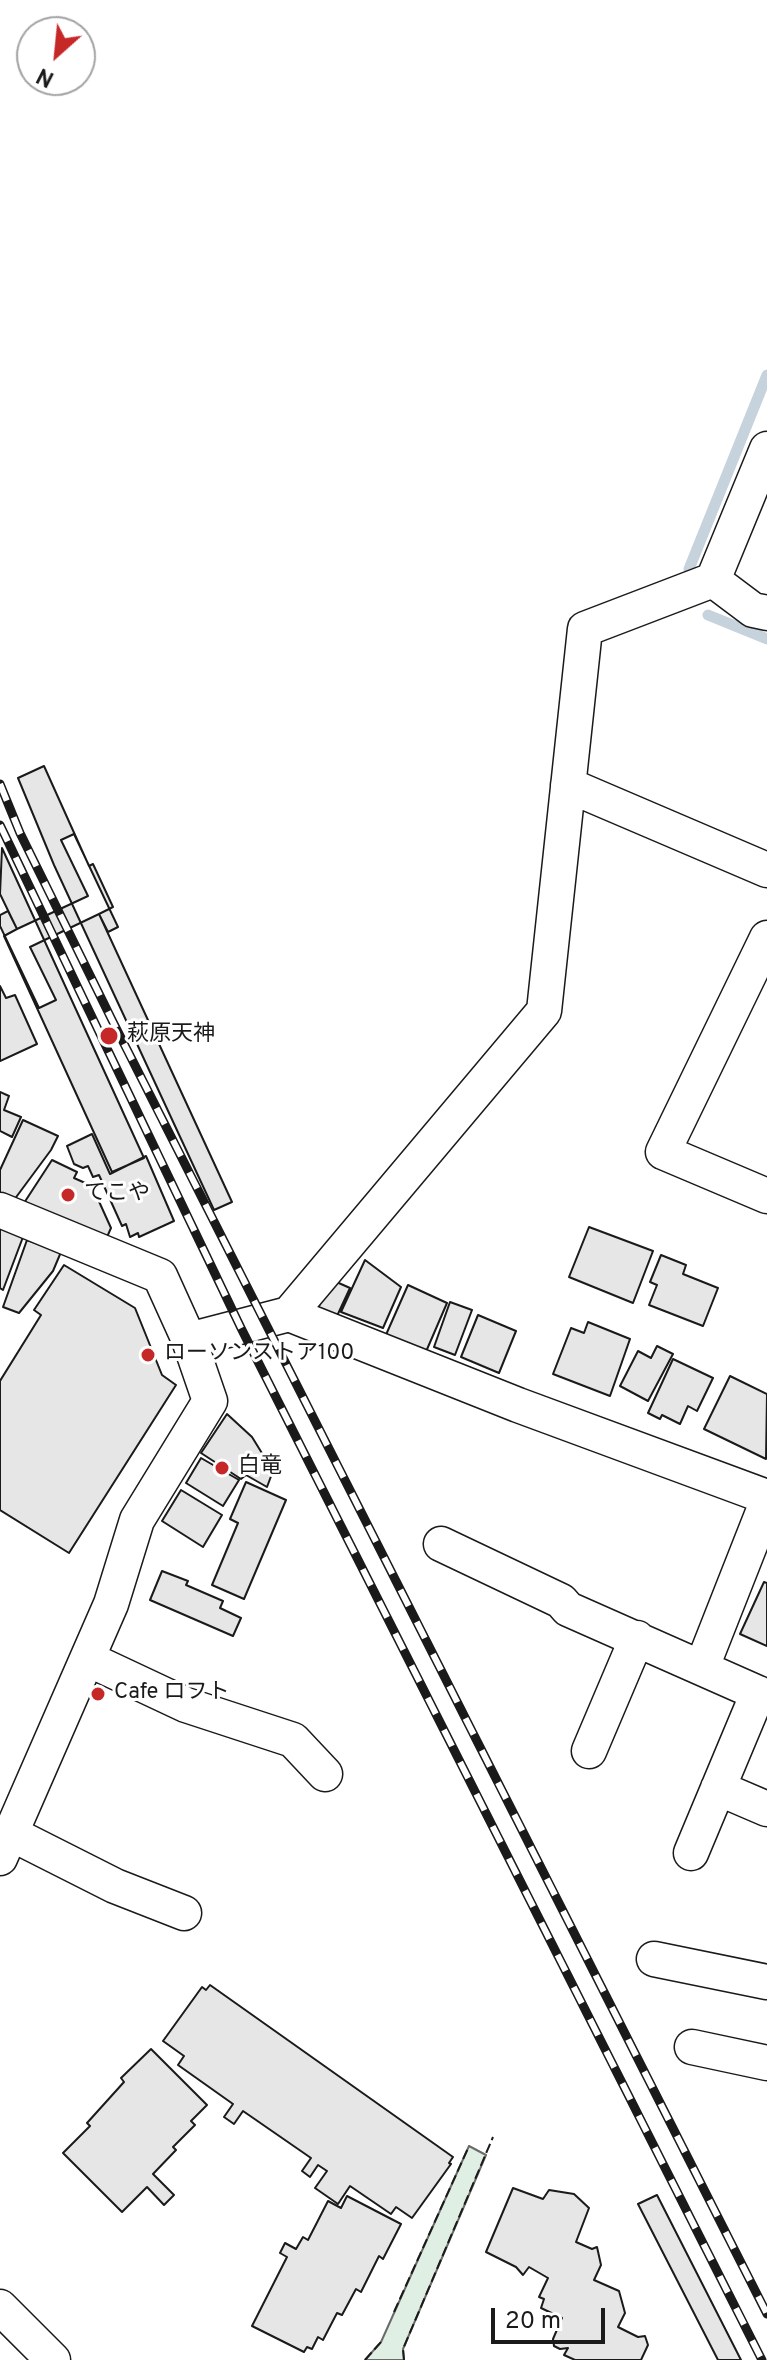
<!DOCTYPE html>
<html>
<head>
<meta charset="utf-8">
<style>
  body { margin:0 }
  #map { position:relative; width:767px; height:2360px; overflow:hidden; background:#fff; font-family:Overpass,sans-serif }
  canvas { display:block }
  .north { position:absolute; left:16px; top:16px; width:80px; height:80px; box-sizing:border-box; background:#fff; border:2px solid #a3a3a3; border-radius:50%; rotate:207deg; font-size:22px; font-weight:700; line-height:32px; text-align:center; color:#1a1a1a }
  .north::after { content:''; display:block; margin:auto; width:28px; height:36px; background:#c62828; clip-path:polygon(50% 0,100% 100%,50% 72%,0 100%) }
  .scale { position:absolute; left:491px; top:2308px; width:114px; height:36px; box-sizing:border-box; border:4px solid #1a1a1a; border-top:0; padding-left:10px; font-size:24px; line-height:28px; white-space:nowrap; color:#1a1a1a; -webkit-text-stroke:6px #fff; paint-order:stroke }
</style>
</head>
<body>
<div id="map">
<canvas width="767" height="2360"></canvas>
<div class="north">N</div>
<div class="scale">20 m</div>
</div>
<script>
const g = document.querySelector('canvas').getContext('2d');
g.lineJoin = 'round';
function paint(path, color) { g.fillStyle = color; g.fill(path, 'evenodd'); }
function strokePath(path, color, width, dash) { g.strokeStyle = color; g.lineWidth = width; g.lineCap = dash ? 'butt' : 'round'; g.setLineDash(dash || []); g.stroke(path); }
function write(font, color, halo, rows, align = 'center') {
  g.font = font + ' Overpass,"Noto Sans JP",sans-serif'; g.lineWidth = 6; g.setLineDash([]); g.textBaseline = 'middle'; g.strokeStyle = halo; g.fillStyle = color; for (const [text, x, y, turn = 0] of rows) {
    g.save(); g.translate(x, y); g.rotate((+turn || 0) * Math.PI / 180); g.textAlign = isNaN(turn) ? turn : align; if (halo) g.strokeText(text, 0, 0); g.fillText(text, 0, 0); g.restore();
  }
}
const green = new Path2D(`
  M 469,2146 L 486,2155 L 403,2349 L 404,2360 L 365,2360 L 381,2342 Z`);
paint(green, '#e0efe3');
strokePath(green, '#6a6a6a', 2);
strokePath(new Path2D(`
  M 689,569 L 767,375
  M 708,615 L 767,639`), '#c6d2dc', 11);
const building = new Path2D(`
  M 44,766 L 89,866 L 93,864 L 113,907 L 99,914 L 232,1202 L 214,1210 L 54,865 L 18,778 Z
  M 74,834 L 118,927 L 108,932 L 99,914 L 30,947 L 56,1000 L 39,1008 L 0,926 L 0,915 L 8,911 L 17,929 L 88,896 L 61,840 Z
  M 2,848 L 144,1158 L 112,1172 L 4,936 L 17,929 L 0,894 Z
  M 0,986 L 6,998 L 15,995 L 37,1044 L 0,1061 Z
  M 0,1092 L 9,1096 L 4,1110 L 21,1117 L 12,1137 L 0,1131 Z
  M 23,1120 L 58,1136 L 51,1150 L 14,1200 L 0,1194 L 0,1170 Z
  M 92,1134 L 110,1174 L 146,1156 L 174,1221 L 139,1237 L 138,1233 L 130,1237 L 126,1224 L 122,1226 L 99,1175 L 93,1177 L 88,1166 L 83,1168 L 74,1164 L 67,1146 Z
  M 52,1160 L 77,1172 L 74,1178 L 92,1186 L 111,1228 L 107,1237 L 24,1203 Z
  M 589,1227 L 653,1251 L 633,1303 L 569,1277 Z
  M 0,1228 L 23,1237 L 3,1290 L 0,1288 Z
  M 27,1240 L 61,1252 L 53,1271 L 19,1313 L 3,1307 Z
  M 661,1255 L 686,1265 L 683,1274 L 718,1288 L 703,1326 L 649,1305 L 657,1285 L 650,1282 Z
  M 365,1260 L 401,1287 L 383,1328 L 341,1312 Z
  M 64,1265 L 135,1308 L 162,1375 L 176,1385 L 69,1553 L 0,1510 L 0,1381 L 41,1315 L 34,1310 Z
  M 332,1280 L 350,1288 L 337,1316 L 318,1308 Z
  M 408,1285 L 447,1303 L 425,1354 L 385,1337 Z
  M 450,1302 L 472,1310 L 455,1355 L 434,1347 Z
  M 478,1315 L 516,1331 L 499,1373 L 461,1357 Z
  M 588,1322 L 630,1339 L 610,1396 L 553,1374 L 571,1328 L 584,1333 Z
  M 657,1346 L 673,1354 L 648,1401 L 620,1386 L 638,1351 L 651,1358 Z
  M 673,1359 L 713,1378 L 697,1411 L 688,1406 L 680,1424 L 662,1415 L 660,1419 L 648,1413 Z
  M 730,1376 L 767,1394 L 766,1459 L 704,1429 Z
  M 227,1414 L 252,1437 L 273,1471 L 267,1487 L 246,1475 L 241,1479 L 201,1453 Z
  M 201,1458 L 239,1480 L 223,1506 L 186,1483 Z
  M 246,1482 L 286,1500 L 244,1599 L 212,1585 L 238,1523 L 230,1519 Z
  M 181,1490 L 222,1515 L 203,1547 L 162,1521 Z
  M 162,1571 L 188,1581 L 186,1585 L 223,1601 L 220,1608 L 241,1618 L 233,1636 L 150,1600 Z
  M 764,1582 L 767,1583 L 767,1646 L 740,1634 Z
  M 210,1985 L 453,2157 L 449,2163 L 451,2164 L 412,2218 L 396,2207 L 391,2214 L 350,2186 L 338,2204 L 315,2188 L 327,2171 L 318,2165 L 310,2177 L 302,2171 L 311,2158 L 243,2111 L 234,2124 L 224,2117 L 233,2104 L 178,2065 L 184,2056 L 163,2041 L 202,1987 L 206,1990 Z
  M 151,2049 L 207,2105 L 191,2121 L 195,2125 L 173,2147 L 176,2150 L 153,2174 L 174,2195 L 164,2205 L 147,2187 L 122,2212 L 63,2153 L 90,2126 L 87,2123 L 124,2082 L 121,2078 Z
  M 513,2188 L 543,2199 L 549,2190 L 574,2194 L 589,2208 L 576,2242 L 592,2249 L 597,2247 L 601,2265 L 594,2280 L 619,2291 L 625,2313 L 618,2327 L 638,2337 L 645,2336 L 648,2345 L 641,2360 L 575,2360 L 564,2355 L 568,2348 L 560,2349 L 554,2346 L 553,2339 L 562,2318 L 541,2308 L 544,2299 L 539,2297 L 548,2278 L 529,2267 L 523,2275 L 516,2267 L 486,2252 Z
  M 657,2195 L 741,2360 L 718,2360 L 638,2204 Z
  M 347,2196 L 401,2224 L 383,2259 L 379,2256 L 361,2292 L 356,2289 L 342,2315 L 337,2313 L 323,2340 L 318,2337 L 312,2349 L 307,2347 L 304,2352 L 252,2326 L 287,2257 L 280,2253 L 285,2243 L 296,2249 L 303,2237 L 308,2240 L 328,2201 L 341,2208 Z`);
paint(building, '#e6e6e6');
strokePath(building, '#1a1a1a', 2);
const street = new Path2D(`
  M 713,580 L 753,610 L 767,613
  M 568,785 L 767,870
  M 767,938 L 663,1152 L 767,1196
  M 0,1210 L 160,1276 L 189,1340 L 210,1401 L 137,1520 L 111,1604 L 0,1858
  M 289,1314 L 518,1405 L 767,1497
  M 189,1340 L 289,1314 L 544,1011 L 585,629 L 713,580 L 767,449
  M 441,1544 L 561,1601 L 568,1609 L 767,1697
  M 88,1659 L 186,1705 L 293,1740 L 325,1774
  M 702,1667 L 767,1502
  M 589,1751 L 637,1638
  M 718,1788 L 767,1809
  M 12,1834 L 115,1886 L 184,1913
  M 691,1853 L 758,1693
  M 654,1959 L 767,1982
  M 692,2047 L 767,2063
  M 0,2307 L 53,2360`);
strokePath(street, '#1a1a1a', 37);
strokePath(street, '#fff', 34);
const rail = new Path2D(`
  M 0,784 L 20,833 L 112,1020 L 767,2314
  M 0,825 L 241,1328 L 762,2360`);
strokePath(rail, '#1a1a1a', 9);
strokePath(rail, '#fff', 6, [18]);
strokePath(new Path2D(`
  M 394,2312 L 469,2146
  M 365,2360 L 381,2342
  M 404,2360 L 403,2349 L 493,2137`), '#1a1a1a', 2, [10, 4]);
for (const [x, y, r, color] of [
  [109,1036,10,"#c62828"],
  [68,1195,8,"#c62828"],
  [148,1355,8,"#c62828"],
  [222,1468,8,"#c62828"],
  [98,1694,8,"#c62828"]
]) { const dot = new Path2D(); dot.arc(x, y, r, 0, 2 * Math.PI); g.fillStyle = color; g.fill(dot); strokePath(dot, '#fff', 3); }
write('22px', '#1a1a1a', '#fff', [
  ["萩原天神",127,1036],
  ["てこや",84,1195],
  ["ローソンストア100",164,1355],
  ["白竜",238,1468],
  ["Cafe ロフト",114,1694]
], 'left');
</script>
</body>
</html>
